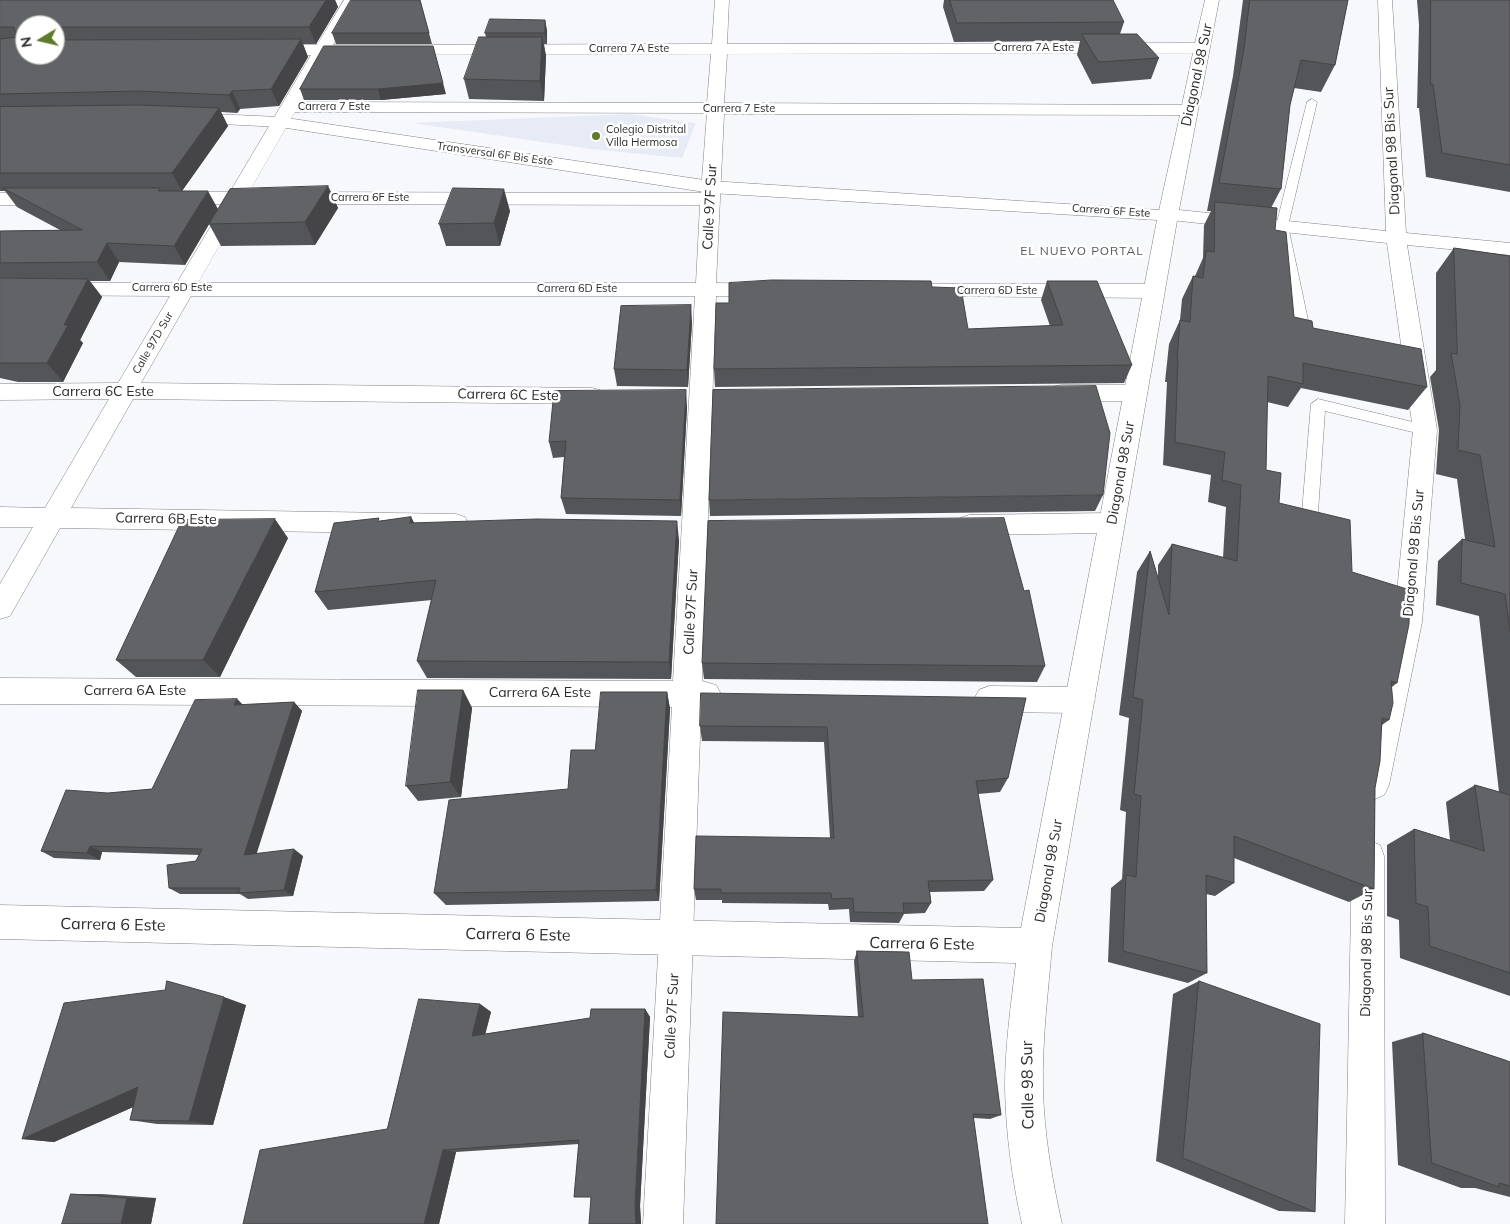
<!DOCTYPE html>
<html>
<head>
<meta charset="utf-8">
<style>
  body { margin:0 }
  #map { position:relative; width:1510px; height:1224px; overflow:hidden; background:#f7f8fc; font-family:Mulish,sans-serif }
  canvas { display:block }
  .north { position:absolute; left:15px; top:15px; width:50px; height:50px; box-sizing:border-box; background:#fff; border:1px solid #ababab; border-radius:50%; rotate:261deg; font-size:14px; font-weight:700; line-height:20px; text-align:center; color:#2c2c2e }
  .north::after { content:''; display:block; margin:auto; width:18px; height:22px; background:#60792b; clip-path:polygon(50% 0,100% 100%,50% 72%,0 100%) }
</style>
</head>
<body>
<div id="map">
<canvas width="1510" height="1224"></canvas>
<div class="north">N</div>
</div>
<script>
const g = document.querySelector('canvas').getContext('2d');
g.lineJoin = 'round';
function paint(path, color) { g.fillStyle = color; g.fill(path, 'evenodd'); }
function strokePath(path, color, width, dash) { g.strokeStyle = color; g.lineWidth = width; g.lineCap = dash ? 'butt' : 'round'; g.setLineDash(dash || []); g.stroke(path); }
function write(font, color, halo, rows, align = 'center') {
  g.font = font + ' Mulish,sans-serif'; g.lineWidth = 5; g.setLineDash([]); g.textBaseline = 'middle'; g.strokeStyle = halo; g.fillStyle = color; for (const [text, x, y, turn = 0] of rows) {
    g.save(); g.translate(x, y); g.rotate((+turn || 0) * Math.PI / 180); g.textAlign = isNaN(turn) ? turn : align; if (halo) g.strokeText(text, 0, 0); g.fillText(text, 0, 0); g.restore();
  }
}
paint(new Path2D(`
  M 629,114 L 696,123 L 682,158 L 591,149 L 412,123 Z`), '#e7ebf6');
const service = new Path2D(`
  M 1312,99 L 1317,102 L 1288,226 L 1311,334 L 1316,339 L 1309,344 L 1298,336 L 1276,226 L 1307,102 Z
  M 1318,399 L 1425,425 L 1430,426 L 1433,430 L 1430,434 L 1425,435 L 1325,411 L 1318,512 L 1316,516 L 1310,518 L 1304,516 L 1302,512 L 1311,404 Z`);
const minor = new Path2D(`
  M 344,0 L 358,0 L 333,45 L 712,44 L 715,0 L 729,0 L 727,44 L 1195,43 L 1205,0 L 1219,0 L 1179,210 L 1386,231 L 1378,0 L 1392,0 L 1406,233 L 1510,243 L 1510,255 L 1407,245 L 1437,430 L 1422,622 L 1389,785 L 1384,795 L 1373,800 L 1362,795 L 1357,785 L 1394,622 L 1413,430 L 1387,243 L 1161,219 L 1158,215 L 1180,115 L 724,114 L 716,283 L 765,284 L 772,285 L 775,290 L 772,295 L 765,296 L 716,296 L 702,681 L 716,685 L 721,694 L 716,703 L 701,707 L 683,1224 L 643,1224 L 672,707 L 0,704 L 0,678 L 673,681 L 695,296 L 191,296 L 141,383 L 592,388 L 600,390 L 603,396 L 600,402 L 592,404 L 133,399 L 71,508 L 456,514 L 465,517 L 469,524 L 465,531 L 456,534 L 60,528 L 10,616 L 0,619 L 0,584 L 33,527 L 0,527 L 0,507 L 45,508 L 109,399 L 0,400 L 0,384 L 118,383 L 170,296 L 0,295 L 0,283 L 177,283 L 224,204 L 174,204 L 167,202 L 165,198 L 167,194 L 174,192 L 230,192 L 311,55 L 269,55 L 261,50 L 269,45 L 317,45 ZM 1193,53 L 1182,105 L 724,103 L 727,54 ZM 711,54 L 707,103 L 301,102 L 327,55 ZM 295,112 L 707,113 L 701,193 L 249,192 ZM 243,204 L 700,205 L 696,283 L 198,283 Z
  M 0,193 L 48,193 L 55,195 L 57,199 L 55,203 L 48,205 L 0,205 Z
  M 923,284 L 1154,284 L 1161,286 L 1164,291 L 1161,296 L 1154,298 L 923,296 L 916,295 L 913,290 L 916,285 Z
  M 1062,385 L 1136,385 L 1144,387 L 1147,393 L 1144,399 L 1136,401 L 1062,401 L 1054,399 L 1051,393 L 1054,387 Z
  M 1112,513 L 1121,516 L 1125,523 L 1121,530 L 1112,533 L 969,535 L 960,532 L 956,525 L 960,518 L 969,515 Z
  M 989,686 L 1080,687 L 1090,691 L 1095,700 L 1090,709 L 1080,713 L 989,712 L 979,708 L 974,699 L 979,690 Z
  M 1368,840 L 1380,845 L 1384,856 L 1385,1224 L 1345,1224 L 1352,856 L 1356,845 Z`);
const tertiary = new Path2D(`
  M 188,113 L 280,117 L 711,181 L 1175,211 L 1178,215 L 1052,946 C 1048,993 1042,1040 1043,1088 C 1044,1134 1052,1179 1062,1224 L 1022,1224 C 1012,1179 1006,1134 1005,1088 C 1005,1046 1011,1004 1016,963 L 0,939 L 0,905 L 1021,928 L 1157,220 L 711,193 L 280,127 L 182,122 L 179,118 L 182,114 Z`);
strokePath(service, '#808185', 1);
strokePath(minor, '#808185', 1);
strokePath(tertiary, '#808185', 1);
paint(service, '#fff');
paint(minor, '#fff');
paint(tertiary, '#fff');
paint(new Path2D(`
  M 0,0 L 335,0 L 338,7 L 316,44 L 303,44 L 308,57 L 279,106 L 240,109 L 237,113 L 221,112 L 228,126 L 182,191 L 218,209 L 328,186 L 338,208 L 315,245 L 221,246 L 209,224 L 185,265 L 119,262 L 110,281 L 90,281 L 102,297 L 80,340 L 83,343 L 63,382 L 18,382 L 0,378 L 0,231 L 60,230 L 17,207 L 5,191 L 0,191 ZM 25,25 L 55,25 L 55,55 Z
  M 420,0 L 432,44 L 336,44 L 332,33 Z
  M 944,0 L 1102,0 L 1124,22 L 1120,34 L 1159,58 L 1151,79 L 1092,84 L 1077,55 L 1080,41 L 954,42 L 943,7 Z
  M 1243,0 L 1348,0 L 1335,65 L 1321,92 L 1294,88 L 1290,105 L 1281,189 L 1271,208 L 1275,230 L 1294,317 L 1313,328 L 1427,387 L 1408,410 L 1301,388 L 1288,407 L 1267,402 L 1266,470 L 1279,503 L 1352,572 L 1397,683 L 1392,687 L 1389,720 L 1382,725 L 1375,788 L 1374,889 L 1349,902 L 1234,858 L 1234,883 L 1215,896 L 1206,894 L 1207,973 L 1188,983 L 1108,962 L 1111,888 L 1122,879 L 1126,812 L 1120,810 L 1129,718 L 1119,715 L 1137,572 L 1150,551 L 1158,577 L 1158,565 L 1172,544 L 1223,558 L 1226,507 L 1208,502 L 1211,475 L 1163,465 L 1167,382 L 1165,382 L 1169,344 L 1180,320 L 1182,299 L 1193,276 L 1195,276 L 1203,258 L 1204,225 L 1211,211 L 1207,211 L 1233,76 Z
  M 1417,0 L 1510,0 L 1510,192 L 1426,177 L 1419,108 L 1417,108 L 1419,25 Z
  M 545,20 L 547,31 L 547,44 L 544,44 L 546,56 L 544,101 L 469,99 L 464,79 L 486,37 L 485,33 Z
  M 324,46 L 446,94 L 381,100 L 304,100 L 300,89 Z
  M 510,211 L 500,246 L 446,246 L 439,224 Z
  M 1454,248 L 1510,256 L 1510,996 L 1400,958 L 1399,920 L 1387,916 L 1387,845 L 1414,829 L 1450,840 L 1446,802 L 1475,785 L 1499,792 L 1479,616 L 1436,605 L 1438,561 L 1462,539 L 1465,539 L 1457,479 L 1436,474 L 1439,430 L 1430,377 L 1436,370 L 1436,273 Z
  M 1047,281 L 1132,365 L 1124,383 L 715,387 L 714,369 L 729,303 L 932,287 L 968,329 L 1050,326 L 1041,300 Z
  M 692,322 L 688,387 L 617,386 L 614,369 Z
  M 687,407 L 681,516 L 566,514 L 561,498 L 564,457 L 553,458 L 549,442 Z
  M 1103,495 L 1095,511 L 710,516 L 709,500 Z
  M 411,517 L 414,523 L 679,540 L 671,679 L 427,678 L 417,661 L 432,600 L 328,610 L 315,592 L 381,521 Z
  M 288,538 L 220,677 L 136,677 L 116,660 Z
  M 1024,591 L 1045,666 L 1037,682 L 704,679 L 702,663 Z
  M 463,690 L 472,708 L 461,797 L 418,801 L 406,786 Z
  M 667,692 L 670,709 L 659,901 L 446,905 L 434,893 L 568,789 L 595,750 Z
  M 1026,698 L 1008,778 L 1000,792 L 978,794 L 993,880 L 984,891 L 930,892 L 931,903 L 925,913 L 904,914 L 899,923 L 850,922 L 849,909 L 829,910 L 828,904 L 722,903 L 722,900 L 696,900 L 694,889 L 830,838 L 824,742 L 702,741 L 700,726 Z
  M 237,699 L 243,705 L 294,702 L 302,711 L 256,853 L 303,856 L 293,896 L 248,899 L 240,894 L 180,894 L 169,888 L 196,861 L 199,855 L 102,852 L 100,860 L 54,858 L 41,851 L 108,793 L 152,789 Z
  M 857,951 L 912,980 L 1001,1115 L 990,1119 L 974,1118 L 858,1017 L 854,961 Z
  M 1199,981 L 1315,1212 L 1279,1211 L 1156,1161 L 1173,994 Z
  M 480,1004 L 491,1012 L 485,1034 L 590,1018 L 645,1009 L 650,1017 L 640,1206 L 641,1224 L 591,1197 L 574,1197 L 579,1144 L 456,1152 L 439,1224 L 243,1224 L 387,1129 Z
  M 246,1005 L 213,1125 L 157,1124 L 130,1120 L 133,1107 L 54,1142 L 22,1139 Z
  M 1423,1033 L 1510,1062 L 1510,1197 L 1475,1188 L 1461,1188 L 1398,1165 L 1392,1042 Z
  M 71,1194 L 102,1194 L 156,1198 L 151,1224 L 62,1224 Z`), '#545558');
paint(new Path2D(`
  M 326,0 L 335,0 L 338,7 L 316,44 L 309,27 Z
  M 545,20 L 547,31 L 547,44 L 545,33 Z
  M 542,37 L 546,56 L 544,101 L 540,81 Z
  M 301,39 L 308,57 L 279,106 L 271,89 Z
  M 433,46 L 446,94 L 381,100 L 378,89 Z
  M 232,91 L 240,109 L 237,113 L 229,95 Z
  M 219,108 L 228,126 L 182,191 L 172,173 Z
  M 328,186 L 338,208 L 315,245 L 305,222 Z
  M 504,189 L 510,211 L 500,246 L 494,223 Z
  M 208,191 L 218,209 L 185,265 L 174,246 Z
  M 107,243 L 119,262 L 110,281 L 97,262 Z
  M 88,279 L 102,297 L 80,340 L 83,343 L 63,382 L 47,363 L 64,325 Z
  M 691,305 L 692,322 L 688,387 L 687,370 Z
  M 686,390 L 687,407 L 681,516 L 680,500 Z
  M 411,517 L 421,536 L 410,523 Z
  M 275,519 L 288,538 L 220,677 L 203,660 Z
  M 677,521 L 679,540 L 671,679 L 669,662 Z
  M 463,690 L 472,708 L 461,797 L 450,782 Z
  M 667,692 L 670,709 L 659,901 L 656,890 Z
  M 237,699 L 246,708 L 234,705 Z
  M 294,702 L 302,711 L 254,862 L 244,855 Z
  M 90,846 L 102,852 L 100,860 L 87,853 Z
  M 294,849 L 303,856 L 293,896 L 284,890 Z
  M 224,997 L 246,1005 L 213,1125 L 189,1121 Z
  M 480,1004 L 491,1012 L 483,1043 L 472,1036 Z
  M 645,1009 L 650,1017 L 640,1206 L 641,1224 L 636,1224 L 635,1206 Z
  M 138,1087 L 165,1093 L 54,1142 L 22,1139 Z
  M 443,1150 L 456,1152 L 439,1224 L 424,1224 Z
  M 127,1198 L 156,1198 L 151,1224 L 121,1224 Z`), '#454547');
const building = new Path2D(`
  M 0,0 L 326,0 L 309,27 L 55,27 L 55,25 L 25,25 L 25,55 L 55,55 L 55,40 L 301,39 L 271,89 L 232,91 L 229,95 L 139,91 L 0,94 L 0,39 L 19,37 L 16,36 L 14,27 L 0,27 Z
  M 351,0 L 420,0 L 429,33 L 332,33 Z
  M 950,0 L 1113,0 L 1124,22 L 957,23 Z
  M 1250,0 L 1348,0 L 1335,65 L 1301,60 L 1290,105 L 1281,189 L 1219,183 L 1244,49 Z
  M 1431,0 L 1510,0 L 1510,165 L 1442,153 L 1433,84 L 1431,84 Z
  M 490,19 L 545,20 L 545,33 L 485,33 Z
  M 1082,34 L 1137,34 L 1159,58 L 1099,62 Z
  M 479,37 L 542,37 L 540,81 L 464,79 Z
  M 324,46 L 433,46 L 443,83 L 378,89 L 300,89 Z
  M 139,105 L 219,108 L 172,173 L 0,173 L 0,107 Z
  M 328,186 L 305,222 L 209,224 L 230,189 Z
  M 3,188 L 160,188 L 158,191 L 208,191 L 174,246 L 107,243 L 97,262 L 0,263 L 0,231 L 82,230 Z
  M 453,188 L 504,189 L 494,223 L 439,224 Z
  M 1215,202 L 1277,208 L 1275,230 L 1286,232 L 1294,317 L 1312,321 L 1313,328 L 1421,349 L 1427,387 L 1303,363 L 1303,384 L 1268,376 L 1266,470 L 1281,473 L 1279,503 L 1350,520 L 1352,572 L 1410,590 L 1409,624 L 1397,683 L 1391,681 L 1393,703 L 1389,720 L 1382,718 L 1380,761 L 1375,788 L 1374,889 L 1234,836 L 1234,883 L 1206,875 L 1207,973 L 1123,951 L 1126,875 L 1136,877 L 1141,796 L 1134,794 L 1143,700 L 1133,697 L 1150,551 L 1169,615 L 1172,544 L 1237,561 L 1241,485 L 1222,480 L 1225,452 L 1175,442 L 1178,359 L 1177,359 L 1180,320 L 1190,322 L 1193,276 L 1203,278 L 1206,251 L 1214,252 Z
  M 1454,248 L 1510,256 L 1510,630 L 1505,594 L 1461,583 L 1462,539 L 1495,547 L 1480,455 L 1458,450 L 1460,405 L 1451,353 L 1457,354 Z
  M 0,278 L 88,279 L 64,325 L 68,325 L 47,363 L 0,363 Z
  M 772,280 L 931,281 L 932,287 L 961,288 L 968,329 L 1063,325 L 1047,281 L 1097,281 L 1132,365 L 714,369 L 716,303 L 729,303 L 729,283 Z
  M 691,305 L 687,370 L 614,369 L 621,306 Z
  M 1096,386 L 1110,433 L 1103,495 L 709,500 L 713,390 Z
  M 686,390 L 680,500 L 561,498 L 566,441 L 549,442 L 554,391 Z
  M 411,517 L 410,523 L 537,519 L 677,521 L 669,662 L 417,661 L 436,580 L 315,592 L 334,523 L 379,518 L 378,521 Z
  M 1004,518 L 1024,591 L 1029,590 L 1045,666 L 702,663 L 708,521 Z
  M 275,519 L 203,660 L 116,660 L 182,520 Z
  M 418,690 L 463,690 L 450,782 L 406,786 Z
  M 601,692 L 667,692 L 656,890 L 434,893 L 449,800 L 568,789 L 571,750 L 595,750 Z
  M 701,693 L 1026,698 L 1008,778 L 976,781 L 993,880 L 928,881 L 931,903 L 903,903 L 904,913 L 854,912 L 853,898 L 832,899 L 831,893 L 721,893 L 721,889 L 694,889 L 696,836 L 834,838 L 827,727 L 700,726 Z
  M 237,699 L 234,705 L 294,702 L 244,855 L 294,849 L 284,890 L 238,893 L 240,888 L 169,888 L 167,865 L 196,861 L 202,849 L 90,846 L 87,853 L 41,851 L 66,790 L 108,793 L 152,789 L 195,700 Z
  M 1475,785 L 1510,795 L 1510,973 L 1430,946 L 1428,907 L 1416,903 L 1414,829 L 1484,851 Z
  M 857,951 L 909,952 L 912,980 L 983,979 L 1001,1115 L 973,1114 L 988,1224 L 716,1224 L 723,1012 L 863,1017 Z
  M 167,981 L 224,997 L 189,1121 L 130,1120 L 138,1087 L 22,1139 L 64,1003 L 165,990 Z
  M 1199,981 L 1320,1024 L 1315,1212 L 1183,1158 Z
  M 419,999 L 480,1004 L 472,1036 L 590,1018 L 591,1009 L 645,1009 L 635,1206 L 636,1224 L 589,1224 L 591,1197 L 574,1197 L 579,1140 L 443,1150 L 424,1224 L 243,1224 L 260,1150 L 387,1129 Z
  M 1423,1033 L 1505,1060 L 1510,1062 L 1510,1186 L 1499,1183 L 1499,1187 L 1432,1163 Z
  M 71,1194 L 127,1198 L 121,1224 L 62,1224 Z`);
paint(building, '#626366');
strokePath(building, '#454547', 1);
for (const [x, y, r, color] of [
  [596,136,5,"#60792b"]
]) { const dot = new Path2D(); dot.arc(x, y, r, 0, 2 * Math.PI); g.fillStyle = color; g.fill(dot); strokePath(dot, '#fff', 2); }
write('11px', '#2c2c2e', '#fff', [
  ["Carrera 7A Este",1034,48],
  ["Carrera 7A Este",629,49],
  ["Carrera 7 Este",334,107],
  ["Carrera 7 Este",739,109],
  ["Transversal 6F Bis Este",495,154,8],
  ["Carrera 6F Este",370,198],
  ["Carrera 6F Este",1111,211,4],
  ["Carrera 6D Este",172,288],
  ["Carrera 6D Este",577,289],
  ["Carrera 6D Este",997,291],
  ["Calle 97D Sur",153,343,-60]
]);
write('11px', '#2c2c2e', '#fff', [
  ["Colegio Distrital",606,130],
  ["Villa Hermosa",606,143]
], 'left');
g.letterSpacing = '1px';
write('12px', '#55565a', '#fff', [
  ["EL NUEVO PORTAL",1082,251]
]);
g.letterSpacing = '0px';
write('14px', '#2c2c2e', '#fff', [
  ["Diagonal 98 Sur",1197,75,-78],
  ["Diagonal 98 Bis Sur",1392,151,-93],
  ["Calle 97F Sur",710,207,-87],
  ["Carrera 6C Este",103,392],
  ["Carrera 6C Este",508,395,1],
  ["Diagonal 98 Sur",1121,473,-80],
  ["Carrera 6B Este",166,519,1],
  ["Diagonal 98 Bis Sur",1414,553,-85],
  ["Calle 97F Sur",691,612,-87],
  ["Carrera 6A Este",135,691],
  ["Carrera 6A Este",540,693],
  ["Diagonal 98 Sur",1049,871,-80],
  ["Diagonal 98 Bis Sur",1367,953,-89],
  ["Calle 97F Sur",672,1016,-87]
]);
write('16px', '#2c2c2e', '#fff', [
  ["Carrera 6 Este",113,925,1],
  ["Carrera 6 Este",518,935,1],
  ["Carrera 6 Este",922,944,1],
  ["Calle 98 Sur",1028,1085,-91]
]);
</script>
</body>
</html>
